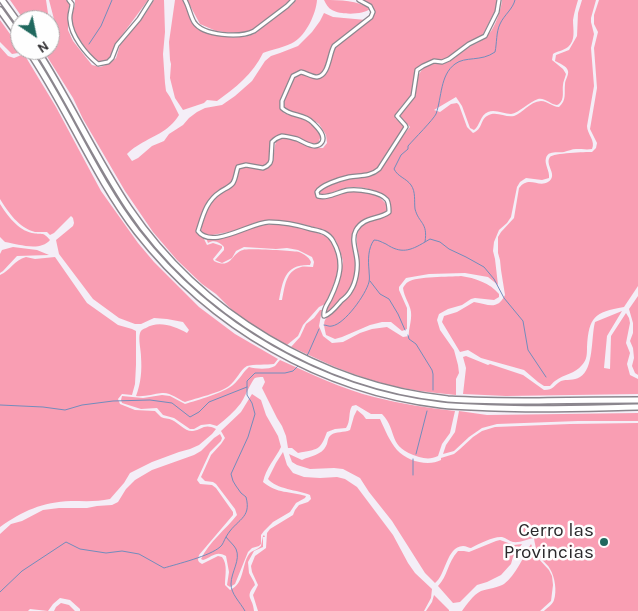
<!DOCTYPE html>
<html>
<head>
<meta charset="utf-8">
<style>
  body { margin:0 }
  #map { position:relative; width:638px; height:611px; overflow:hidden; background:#f4eef7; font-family:Karla,sans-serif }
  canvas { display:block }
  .north { position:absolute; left:10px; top:10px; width:50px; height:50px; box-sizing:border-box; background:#fefefe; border:1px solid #aaa9aa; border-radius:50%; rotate:146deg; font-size:14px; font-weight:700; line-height:20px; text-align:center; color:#2b292c }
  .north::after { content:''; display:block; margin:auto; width:18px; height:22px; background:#20685e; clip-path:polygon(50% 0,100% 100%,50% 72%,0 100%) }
</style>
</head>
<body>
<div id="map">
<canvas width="638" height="611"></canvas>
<div class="north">N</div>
</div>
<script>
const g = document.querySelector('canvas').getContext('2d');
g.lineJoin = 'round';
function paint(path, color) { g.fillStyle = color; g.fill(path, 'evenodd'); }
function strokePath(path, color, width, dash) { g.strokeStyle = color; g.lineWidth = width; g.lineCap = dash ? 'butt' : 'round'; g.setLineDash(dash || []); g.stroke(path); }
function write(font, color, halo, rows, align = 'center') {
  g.font = font + ' Karla,sans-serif'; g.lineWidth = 5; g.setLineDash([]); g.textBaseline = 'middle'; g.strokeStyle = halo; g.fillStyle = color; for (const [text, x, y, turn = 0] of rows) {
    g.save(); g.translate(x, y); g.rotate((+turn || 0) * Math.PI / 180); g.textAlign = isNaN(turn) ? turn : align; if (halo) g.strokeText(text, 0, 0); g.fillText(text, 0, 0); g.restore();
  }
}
paint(new Path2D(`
  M 10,0 L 46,0 L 49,20 L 24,20 Z
  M 49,0 L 67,0 L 69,3 L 69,7 L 68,12 L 68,30 L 73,41 L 92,65 L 100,67 L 109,64 L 116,58 L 120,45 L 144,16 L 154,0 L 164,0 L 165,32 L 163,54 L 165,83 L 166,91 L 170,97 L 179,115 C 169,132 152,136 137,146 C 133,148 130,151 127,154 L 132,161 L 138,158 L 152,146 L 164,141 L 169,134 L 183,125 L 189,118 L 197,112 L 205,108 L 222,105 L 235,96 L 252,81 L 265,61 L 271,56 L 280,53 L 298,46 L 312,32 L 320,21 L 324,13 L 333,17 L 366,20 L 333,45 C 327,55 328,66 321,74 C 313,76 309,71 302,71 C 298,71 293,72 291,76 C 288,80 281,100 280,105 L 284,113 L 311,122 L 321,136 L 318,143 C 306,147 295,133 281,135 C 262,139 276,156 268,164 C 261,170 247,161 237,166 C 234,172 234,180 230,185 C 227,187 222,188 219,190 C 206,200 198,217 198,233 L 203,237 L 207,245 L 213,243 L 222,246 L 222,248 L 213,259 L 214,261 C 232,270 231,253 243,250 C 247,248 295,251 299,252 C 304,254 309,257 311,262 L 310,265 C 285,264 283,280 279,300 L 282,300 C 285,287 285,271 301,267 C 304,266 309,267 313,267 L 314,262 L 312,257 L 298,250 L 287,248 L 276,249 L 244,247 L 236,251 L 232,258 L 222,263 L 215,260 L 224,250 L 224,247 C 220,242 214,239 208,243 L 206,238 L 210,239 L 231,236 L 256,226 L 275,224 L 304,228 L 328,237 L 331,240 L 339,260 L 338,273 L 331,291 L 325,304 L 319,307 L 303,325 L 298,336 L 287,345 L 260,330 L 236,314 L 216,294 L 202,284 L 177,260 L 153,232 L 125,191 L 83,119 L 73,98 L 43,50 L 50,50 L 50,35 L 53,30 L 55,23 Z
  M 75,0 L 148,0 L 117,42 L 110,58 L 106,61 L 97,61 L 93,57 L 78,39 L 73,31 L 71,18 L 75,5 Z
  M 175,0 L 183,0 C 188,7 189,18 194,25 C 197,28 201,29 204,31 C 219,37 239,40 254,34 L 292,5 L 296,0 L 317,0 C 316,14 306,35 294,42 C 288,46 271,50 263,53 C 253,74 235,88 217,101 L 207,100 L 204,103 L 183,110 L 175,98 L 170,78 L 171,64 L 170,60 L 169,42 Z
  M 187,0 L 290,0 L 267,20 L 252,31 L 240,34 L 216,31 L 200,24 Z
  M 324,0 C 341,0 357,0 370,9 C 363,15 340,15 332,10 C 328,8 326,4 324,0 Z
  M 363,0 L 497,0 L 496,9 L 482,36 L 469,42 L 449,58 L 443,60 L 434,59 L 423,64 L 415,70 L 412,94 L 400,108 L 395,118 L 404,125 L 404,128 L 389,150 L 378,168 L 374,172 L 367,174 L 346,176 L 317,188 L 315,193 L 318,197 L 323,199 C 345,192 373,183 388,207 L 386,213 L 368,218 L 362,222 L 353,237 L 356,266 L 354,278 L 350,290 L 327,314 L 325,314 L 340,279 L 343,261 L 340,251 L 338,248 L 336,241 L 331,235 L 324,230 L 302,224 L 281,221 L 262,221 L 254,223 L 239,230 L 207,236 L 201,232 C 203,218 208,200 221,192 C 226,189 231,188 235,183 L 237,173 L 240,167 C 251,165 268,176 273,161 C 275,154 273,147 277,140 C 292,133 306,149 323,148 L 327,143 L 326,135 L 319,124 L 305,115 L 288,111 L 285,109 L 283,103 L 294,76 L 301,73 L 315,79 L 322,77 L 325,75 L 328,71 L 333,49 L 338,44 L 373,18 L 375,12 L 372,6 Z
  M 502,0 L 578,0 C 576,7 574,13 573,20 C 573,30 576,40 568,47 C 563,51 557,51 553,54 L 552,60 L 563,69 L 566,74 C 565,78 563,82 563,85 C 562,91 565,99 559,104 C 554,108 546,97 538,99 C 529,102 519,113 511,114 C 504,114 495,109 488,112 C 480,115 480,126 474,130 L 470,128 L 462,106 L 456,97 L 434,110 L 440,112 L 451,104 L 457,103 L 459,105 L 467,127 L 473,133 C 483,129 480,120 487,116 C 496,110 505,118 514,116 C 523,113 529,102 541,101 C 548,101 552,107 559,107 C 567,100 564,93 565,84 C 565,80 569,75 568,71 C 567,66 559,63 555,61 L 556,55 L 569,50 L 577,36 L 578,13 L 582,0 L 596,0 L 591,18 L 591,22 L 594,34 L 591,48 L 594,86 L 587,126 C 587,134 596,141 592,149 C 587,150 582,149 576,149 C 572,149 568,151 564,152 C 558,153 548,150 546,158 C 544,164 550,171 549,178 L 542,180 L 526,178 L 520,182 L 517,187 L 511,217 L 507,223 L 499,230 L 494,242 L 493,251 L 495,259 L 498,285 L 488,277 L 465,273 L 429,274 L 406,278 L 399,287 L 399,290 L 407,308 L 407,329 L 402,331 L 391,322 L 382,322 L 370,325 L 342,337 L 335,339 L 326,335 C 325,330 323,324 325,320 C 331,309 348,299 354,288 C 358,279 359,267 359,257 C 358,247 353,232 363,224 C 370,219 381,218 389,215 C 399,195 369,187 353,187 C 343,187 333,193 323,196 L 320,194 L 320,190 L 327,186 L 349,179 L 365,177 L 375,175 L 382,168 L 402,137 L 410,127 L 400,116 C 404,110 411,104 414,97 C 418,87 415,75 424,68 C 433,61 437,66 445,63 C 453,61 459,54 465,50 C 471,45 479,43 485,38 C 494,31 501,11 502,0 Z
  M 599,0 L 638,0 L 638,286 L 624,307 C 594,312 589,317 587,347 C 587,354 587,360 582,365 C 575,374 564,374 555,381 C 553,382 552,384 550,386 L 544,386 L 538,382 L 524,370 L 481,358 L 468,350 L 460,352 L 442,322 L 444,316 L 457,312 L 474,302 C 488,304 497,311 505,295 L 501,270 L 500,260 L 498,253 L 498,237 L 501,232 L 514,218 L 519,188 C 529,175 538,188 548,182 C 559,175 544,165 550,157 C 553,153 586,152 592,152 L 596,148 L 597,143 L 590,129 L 597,88 L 594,48 L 598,32 L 594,24 L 594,15 Z
  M 0,20 L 20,48 L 20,50 L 22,51 L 18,53 L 12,54 L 0,42 Z
  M 0,47 L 8,56 L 14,58 L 24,54 L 56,107 L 101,191 L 138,243 L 154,262 L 199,307 L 235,334 L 278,359 L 274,364 C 267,365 253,364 247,366 C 240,370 236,381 229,386 C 220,393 196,398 185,402 C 178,399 170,392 162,393 C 153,394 145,397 136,396 C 141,383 142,370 141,357 C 141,350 138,339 140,333 C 141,330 143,329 146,328 C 158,320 175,326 187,333 L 189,330 L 183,322 L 167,319 L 154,318 L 141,324 L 135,324 L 119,318 L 93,299 L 59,254 L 56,240 L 73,226 L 74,223 L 73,218 L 71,216 L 54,233 L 50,235 L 47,232 C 43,232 39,232 35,232 C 19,228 8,212 0,199 Z
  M 0,204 C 7,215 18,230 32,233 C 41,235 43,231 50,240 C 40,252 18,244 5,242 L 0,237 Z
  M 13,247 L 37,250 L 49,255 L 17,256 L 3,271 L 0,273 L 0,254 L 2,250 Z
  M 26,257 L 35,259 L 55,257 L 87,303 L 118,325 L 132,329 L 136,331 L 136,365 L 135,384 L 132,395 L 122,394 L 118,399 L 120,404 L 135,410 L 155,411 C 157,413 159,415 161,417 C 164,419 169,418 172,420 C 179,423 185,432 193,431 C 202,430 204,423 216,429 L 212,434 L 199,445 L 190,449 L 179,452 L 152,462 L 130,473 L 124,483 L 110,499 C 97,502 84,501 71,501 C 42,502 23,511 0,527 L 0,275 C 11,270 14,260 26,257 Z
  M 461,276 C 475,278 490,283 499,294 L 499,297 L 494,300 L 475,298 L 471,299 L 462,305 L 448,309 L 439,314 L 437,320 L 440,330 L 454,350 L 458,365 L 459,373 L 456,379 L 456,395 C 424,392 392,388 362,377 C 337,369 314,357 291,347 L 300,337 L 306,324 L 314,318 L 320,310 L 322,310 L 319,326 L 323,336 L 332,343 L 343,342 L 360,333 L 372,329 L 387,327 L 403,337 L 409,336 C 408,330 412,321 411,312 C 410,304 404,297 403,288 C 404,286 406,283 408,282 C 417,276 449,277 461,276 Z
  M 638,296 L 638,375 L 635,373 L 632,366 L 634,358 L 633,348 L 630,341 L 633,333 L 633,323 L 629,309 Z
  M 622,311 L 607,336 L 604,368 L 610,369 L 611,336 L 626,313 L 629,318 L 630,323 L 626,343 L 630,353 L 627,364 L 630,375 L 638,379 L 638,394 L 506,396 L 463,394 L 466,368 L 463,357 L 466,356 L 488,365 L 490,364 L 523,375 L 544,390 C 554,390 554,385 561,381 C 566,379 574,381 580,377 C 594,369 591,337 595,322 Z
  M 280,360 C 311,374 342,389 374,397 C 401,404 428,408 455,411 L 450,433 L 442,444 L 438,456 C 432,459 426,459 419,457 C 386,447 399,432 382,414 L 371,414 L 356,405 L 352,406 C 348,412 351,421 346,428 L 335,429 L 327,432 C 320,451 318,449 298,453 L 292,448 L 288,448 L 286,436 L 282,426 L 277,418 L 262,388 L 265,382 L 263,377 C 260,377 257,377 255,378 C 252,380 244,399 241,403 C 234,412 226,419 217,426 L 210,424 L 201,425 L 194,429 L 190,429 L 174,418 L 163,415 L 157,408 L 141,409 L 122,403 L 121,400 L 122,396 L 143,398 L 162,395 L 170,396 L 185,404 C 198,400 223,393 233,385 C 240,379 243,372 249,367 C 256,369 268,370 275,366 C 276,365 279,361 280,360 Z
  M 252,394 L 261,400 L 266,415 L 278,436 L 281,447 C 275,459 266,468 263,482 C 277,494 290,491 306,496 L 305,498 L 296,503 L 290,512 L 273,522 L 264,531 L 261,535 L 261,544 L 259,546 L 252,548 L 248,552 L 235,584 L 230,587 L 227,585 L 229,572 L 226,556 C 216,550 212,557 203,560 L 201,559 C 209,542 226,529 237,515 L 235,509 L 216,484 L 213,482 L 205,481 L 201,477 L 211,455 L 221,444 L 225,438 L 221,431 L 241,412 Z
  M 357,410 L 363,415 L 366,419 L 380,419 C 385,430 390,442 397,450 C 407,461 428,467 441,460 L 441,458 L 454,454 L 460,449 L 473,437 L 482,431 L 495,427 L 570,424 L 638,423 L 638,611 L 544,611 C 547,608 553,604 554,600 C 557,591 555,577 550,569 C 548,565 545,563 542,560 C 537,553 535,546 534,538 C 527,539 520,543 513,542 C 509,541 506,538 502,537 C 494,536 478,544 471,548 C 469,548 466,546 463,546 C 446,547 446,575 435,583 L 425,573 L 392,521 L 369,492 L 360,478 L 343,469 L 334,468 L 310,469 L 297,465 L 292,462 L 289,454 L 302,460 C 310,456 322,455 326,446 C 328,443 327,438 331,435 C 336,431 344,433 350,430 L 354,416 Z
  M 459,411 L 487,415 L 638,413 L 638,421 L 578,421 L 497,424 L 482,428 L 469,437 L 454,451 L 443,454 L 446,445 L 455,432 Z
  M 220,434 L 222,438 L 221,441 L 210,452 L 197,480 L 200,484 L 212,485 L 216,488 L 233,512 L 233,515 L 199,555 L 198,560 L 199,562 L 202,564 L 218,556 L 222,557 C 228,565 225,575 225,585 L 230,590 C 246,583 241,561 251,552 C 254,550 258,549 261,546 L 263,536 L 264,535 L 265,537 L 263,537 L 263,547 L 254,551 L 248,562 L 249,573 L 254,582 L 255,585 C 244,598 253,597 254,611 L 80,611 L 80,609 L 70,600 L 60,598 L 53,604 L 48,611 L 30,609 L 28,611 L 0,611 L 0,534 L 11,524 L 22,521 L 43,510 L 59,508 L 87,508 L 97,506 L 112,505 L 118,502 L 126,489 L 135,480 L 152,470 L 194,455 L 201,451 L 214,438 Z
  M 283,452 L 287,465 L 293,473 L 304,477 L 320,478 L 337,477 L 345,479 L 357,487 L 393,535 L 408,563 L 415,573 L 432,589 L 431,598 L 424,611 L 258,611 L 253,595 L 258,585 L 252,572 L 251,566 L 255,556 L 266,548 L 267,533 L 270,529 L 293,515 L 295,510 L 299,505 L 308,502 L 311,499 L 310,495 C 298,490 276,489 268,479 L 276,463 Z
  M 500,540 L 514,545 L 522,544 L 513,557 L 511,564 L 501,575 L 487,582 L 477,585 L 460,602 L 453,603 L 438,586 C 448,576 447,563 458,551 L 464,551 L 469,552 L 496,541 Z
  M 531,544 L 537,557 L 549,570 L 552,576 L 553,585 L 551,601 L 540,611 L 462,611 C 467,604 473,595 481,591 C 487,589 500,587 504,584 C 516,575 523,557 531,544 Z
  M 434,595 L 449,610 L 449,611 L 426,611 L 432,602 Z
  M 61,603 L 69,605 L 75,611 L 54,611 L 56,607 Z`), '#f99eb3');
strokePath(new Path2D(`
  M 89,44 L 101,26 L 112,0
  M 425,242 L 430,239 L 440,242 L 449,249 L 466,257 L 484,267 L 494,279 L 504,298 L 523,321 L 528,350 L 546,377
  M 370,281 L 380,294 L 389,299 L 398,314 L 405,330
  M 324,325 C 327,325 329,327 332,326 C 345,324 366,294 369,282 C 370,278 369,274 369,270 C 368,260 368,248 374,240 C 379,240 381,242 386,244 C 401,254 410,251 425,242 C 428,222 419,224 415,209 C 414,201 416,192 411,185 C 406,178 398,177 394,169 L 401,155 L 408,149 L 408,146 C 414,139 433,120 436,114 C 442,97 440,75 455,64 C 465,56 481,62 495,52 C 497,43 496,32 500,24 C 504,15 513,9 515,0
  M 408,335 L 409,339 L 416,344 L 432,370 L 433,374 L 433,390
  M 305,357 L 308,354 L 319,329
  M 0,405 L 43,407 L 65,410 L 82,405 L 113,401 L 150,400 L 172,403 L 190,417 L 199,412 L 209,402 L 247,387
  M 416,454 L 427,411
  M 413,475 L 413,459
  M 0,592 L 22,571 L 66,542 L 80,549 L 106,553 L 122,551 L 139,554 L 164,568 C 177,564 210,556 220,547 C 223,545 224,540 226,537
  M 245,611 C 240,602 231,594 231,584 C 231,572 241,560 236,549 C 234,545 229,541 226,537 C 236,519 252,519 246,497 L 241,493 L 236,486 L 233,481 L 231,474 L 248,437 L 255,414 L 252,403 L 247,395 L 247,381 L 255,373 L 285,373 L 293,371 L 300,364`), '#728cbc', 1);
const minor = new Path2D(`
  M 69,0 L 72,4 C 72,9 69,14 70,20 C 71,36 86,54 98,64 L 108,62 L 112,58 L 117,45 L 139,19 L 151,0
  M 185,0 C 189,7 190,15 194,22 C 203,36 240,38 254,31 L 287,6 L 293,0
  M 324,316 C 323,309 327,305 330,299 C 340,278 345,262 333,241 C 328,232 320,231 311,229 C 298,225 283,222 269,222 C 251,222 212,250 198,231 C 203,216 206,201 220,192 C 224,189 230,187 233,183 C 236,178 236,172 238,167 L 246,165 L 263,168 L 267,166 L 270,163 L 271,160 L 272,142 C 275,139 278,137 282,136 C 286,136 293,138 297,139 C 304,142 316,151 322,142 C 326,135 317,127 313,123 C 304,113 291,117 282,108 L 282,101 L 293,76 L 301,72 C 306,73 312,77 317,77 C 329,76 329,54 334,46 L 371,17 L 373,12 L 370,6 L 359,0
  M 324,316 C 331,314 336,307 341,301 C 345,298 349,294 351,290 C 356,282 358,269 357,260 C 356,250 351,239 356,230 C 364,216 379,220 389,212 C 389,208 389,204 387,200 C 381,192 359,189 349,190 C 339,191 328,199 318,196 L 317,192 C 321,185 340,179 349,177 C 360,175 370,177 379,169 L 406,127 L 405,125 L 397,116 L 413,96 L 417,70 L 423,66 L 434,61 L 442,62 L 449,59 L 469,44 L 485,36 L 497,12 L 499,0`);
const highway = new Path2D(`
  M 2,0 L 20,25
  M 0,10 L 20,38
  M 28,50 C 68,109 94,176 137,232 C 211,327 322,391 441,405 C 459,407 477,407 495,408 C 543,410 590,408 638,407
  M 37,50 C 70,101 95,157 129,208 C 200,313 321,386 448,399 C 478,401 509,401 539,401 C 572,400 605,400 638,400`);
strokePath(minor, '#8b868e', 5.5);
strokePath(highway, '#8b868e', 8);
strokePath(minor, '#fff', 3);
strokePath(highway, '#fff', 5);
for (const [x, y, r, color] of [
  [604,542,5,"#20685e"]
]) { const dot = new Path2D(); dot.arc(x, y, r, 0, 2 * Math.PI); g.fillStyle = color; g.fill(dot); strokePath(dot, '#fefefe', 2); }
write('19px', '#2b292c', '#fefefe', [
  ["Cerro las",594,531],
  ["Provincias",594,553]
], 'right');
</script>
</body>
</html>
